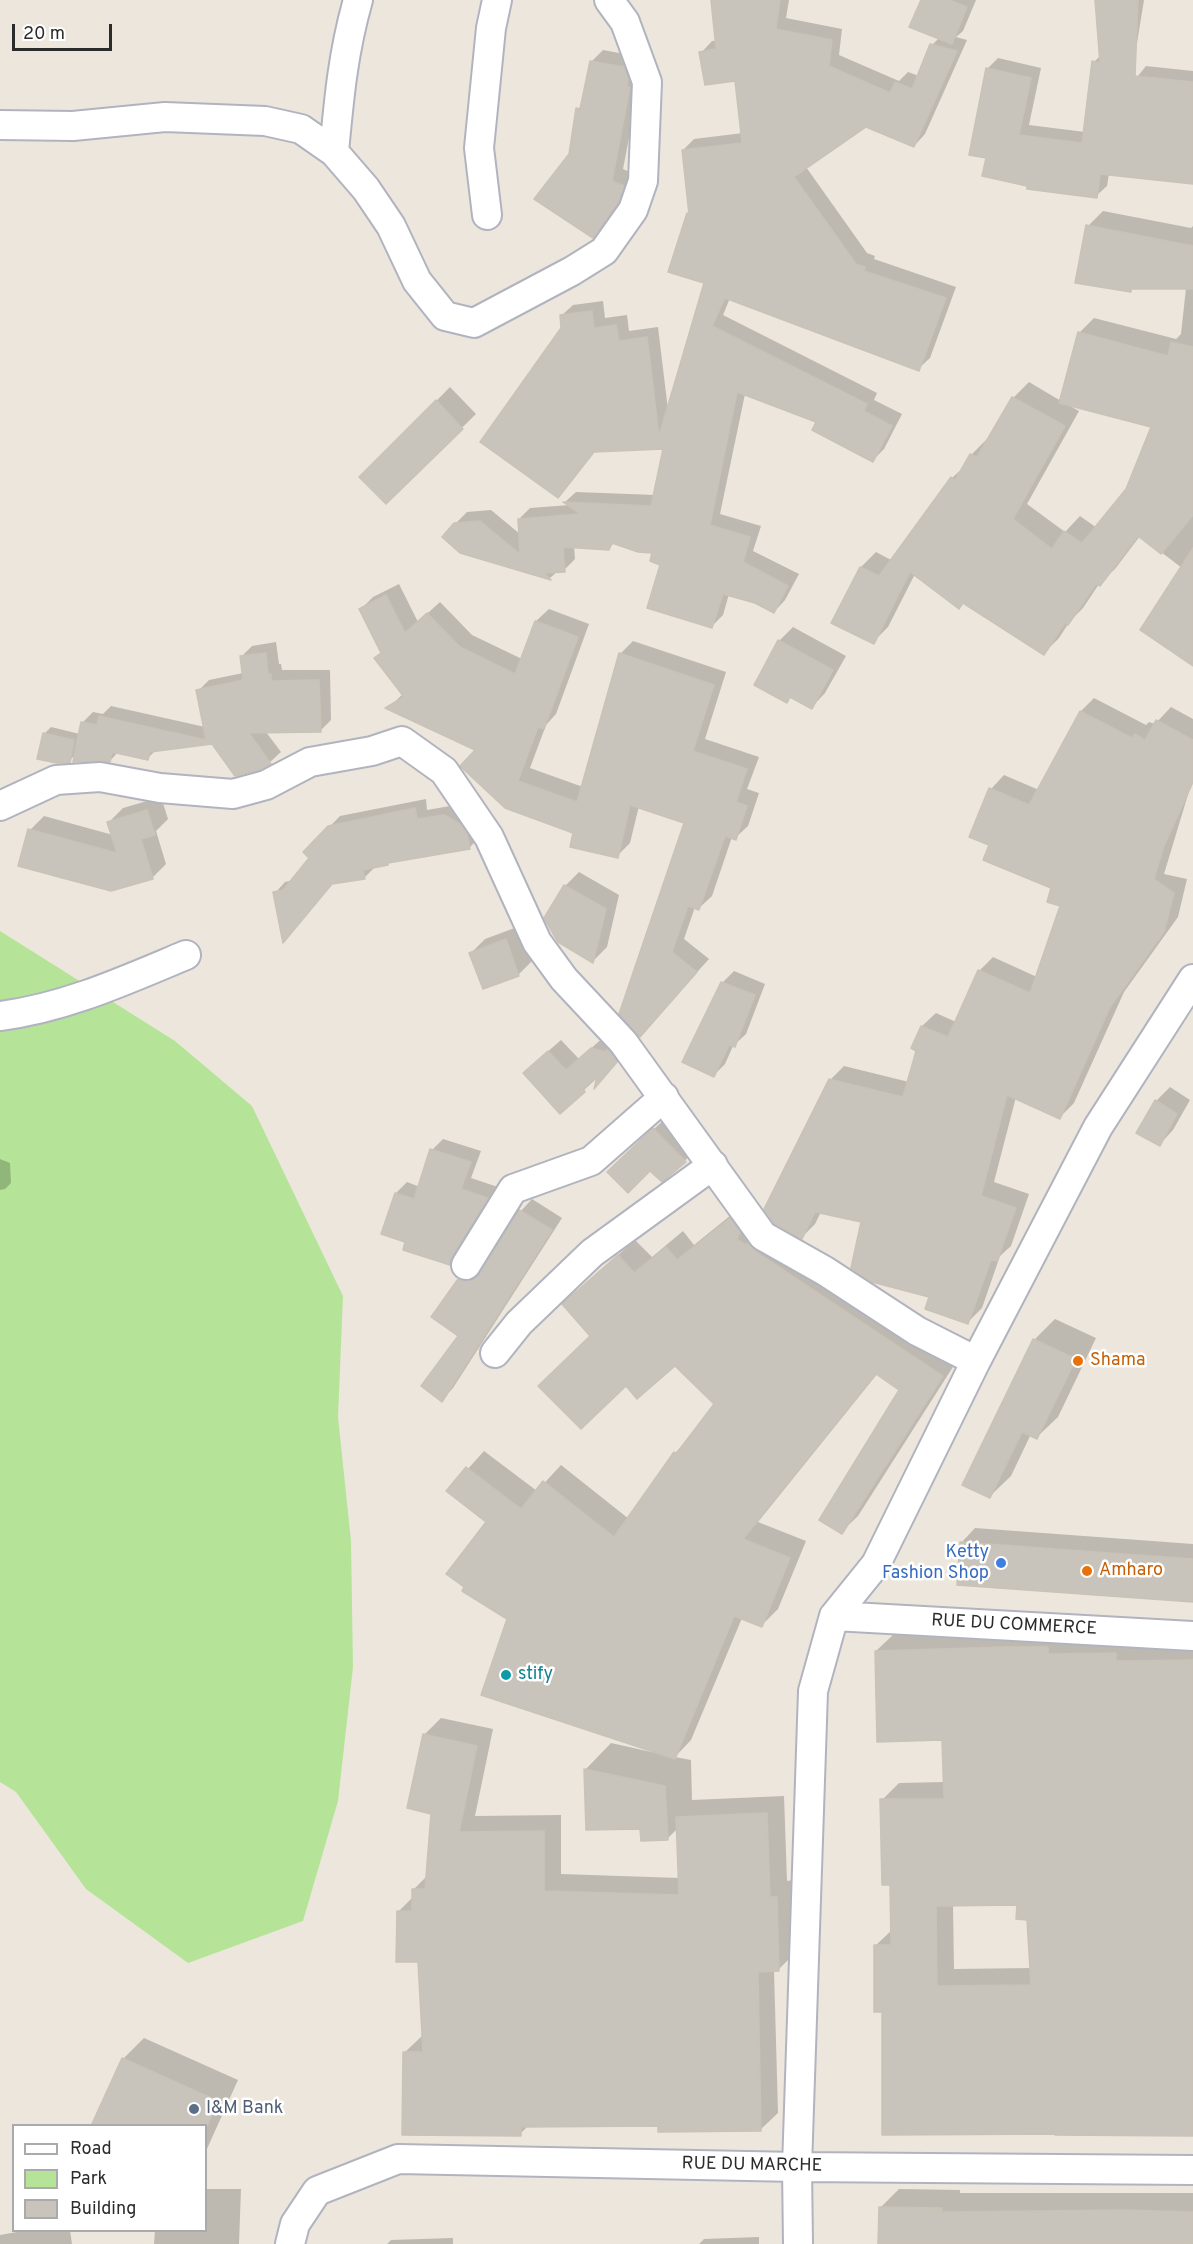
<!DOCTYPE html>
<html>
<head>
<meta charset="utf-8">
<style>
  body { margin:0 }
  #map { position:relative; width:1193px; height:2244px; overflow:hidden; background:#ede6dd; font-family:Overpass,sans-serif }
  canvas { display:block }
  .legend { position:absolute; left:12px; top:2124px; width:195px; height:108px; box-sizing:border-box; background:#fff; border:2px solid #aaa; margin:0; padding:8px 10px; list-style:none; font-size:18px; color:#2b2b2b }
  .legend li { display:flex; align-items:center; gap:12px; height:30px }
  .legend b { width:30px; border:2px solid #aaa }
  .scale { position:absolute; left:12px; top:24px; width:100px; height:27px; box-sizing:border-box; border:3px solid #2b2b2b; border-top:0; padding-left:8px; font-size:18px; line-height:21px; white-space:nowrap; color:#2b2b2b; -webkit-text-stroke:4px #fff; paint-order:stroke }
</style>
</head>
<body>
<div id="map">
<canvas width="1193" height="2244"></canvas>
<ul class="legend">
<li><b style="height:8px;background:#fff"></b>Road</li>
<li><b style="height:16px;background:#b5e499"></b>Park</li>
<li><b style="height:16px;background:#c9c4bb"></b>Building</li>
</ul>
<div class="scale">20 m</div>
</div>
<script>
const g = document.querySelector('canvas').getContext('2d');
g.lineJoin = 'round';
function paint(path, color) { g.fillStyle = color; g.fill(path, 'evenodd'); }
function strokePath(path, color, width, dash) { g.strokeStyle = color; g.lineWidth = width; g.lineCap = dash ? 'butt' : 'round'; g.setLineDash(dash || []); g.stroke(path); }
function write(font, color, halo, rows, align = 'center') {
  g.font = font + ' Overpass,sans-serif'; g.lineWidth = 5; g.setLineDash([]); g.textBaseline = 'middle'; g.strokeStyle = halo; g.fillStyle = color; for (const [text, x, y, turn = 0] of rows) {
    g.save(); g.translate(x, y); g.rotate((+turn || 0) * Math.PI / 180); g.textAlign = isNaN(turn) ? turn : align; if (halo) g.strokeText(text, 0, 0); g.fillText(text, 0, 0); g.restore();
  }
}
paint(new Path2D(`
  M 0,931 L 175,1041 L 252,1106 L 343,1296 L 338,1417 L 351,1541 L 353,1667 L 338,1801 L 303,1921 L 188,1963 L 86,1889 L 16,1792 L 0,1782 Z`), '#b5e499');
paint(new Path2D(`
  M 712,0 L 789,0 L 786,18 L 842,29 L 839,55 L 899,81 L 908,72 L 919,76 L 932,45 L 939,38 L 922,0 L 976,0 L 963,31 L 956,37 L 967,40 L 925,134 L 914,146 L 866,125 L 806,167 L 867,253 L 875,256 L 874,259 L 956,287 L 930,358 L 918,369 L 730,298 L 723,315 L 877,393 L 874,400 L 902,414 L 884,449 L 873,460 L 818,421 L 745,394 L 720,514 L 761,526 L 753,551 L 799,574 L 785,600 L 774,612 L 755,602 L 729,594 L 723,615 L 712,626 L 654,551 L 614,543 L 609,548 L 574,546 L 575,559 L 564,570 L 558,571 L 550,578 L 461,551 L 455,524 L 467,512 L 491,510 L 520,534 L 519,519 L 530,508 L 570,505 L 565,502 L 576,492 L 655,495 L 664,447 L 596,450 L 557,496 L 563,328 L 561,316 L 573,305 L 603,301 L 605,318 L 627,315 L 629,331 L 658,327 L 668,410 L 706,282 L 688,214 L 690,212 L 683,150 L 694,139 L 743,133 L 736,79 L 701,53 L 712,41 L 717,41 Z
  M 1097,0 L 1144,0 L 1130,86 L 1146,66 L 1193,71 L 1193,182 L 1109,173 L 1107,186 L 1096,196 L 1029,185 L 988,157 L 987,69 L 998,58 L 1041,68 L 1029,125 L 1085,132 L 1094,62 L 1101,55 Z
  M 603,50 L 635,56 L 641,76 L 623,169 L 634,174 L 629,189 L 604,225 L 593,236 L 578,109 L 583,104 L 591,62 Z
  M 1103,211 L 1191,228 L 1193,226 L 1193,664 L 1182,568 L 1140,536 L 1115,569 L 1099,584 L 1083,608 L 1070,621 L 1059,638 L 1044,653 L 964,602 L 915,574 L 888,627 L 873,642 L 861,567 L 876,552 L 893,561 L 952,478 L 965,466 L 971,455 L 987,439 L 988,441 L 1014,397 L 1029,382 L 1061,401 L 1079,333 L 1094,318 L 1176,339 L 1181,334 L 1186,288 L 1133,287 L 1130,290 L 1088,226 ZM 1070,406 L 1153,426 L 1127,489 L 1097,528 L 1080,516 L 1065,532 L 1027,504 L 1079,411 Z
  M 450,387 L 476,414 L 386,502 L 361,477 Z
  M 399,584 L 418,622 L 440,602 L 472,635 L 522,659 L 536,621 L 549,609 L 589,624 L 556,714 L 546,725 L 530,768 L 583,787 L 620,654 L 633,641 L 726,672 L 705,739 L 759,757 L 747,789 L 759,793 L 748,826 L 735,838 L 732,837 L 712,896 L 699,908 L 695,907 L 684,939 L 709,959 L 652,1022 L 686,822 L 639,806 L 630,843 L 617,856 L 575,832 L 478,749 L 388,708 L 403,694 L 361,609 L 373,597 Z
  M 793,627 L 846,656 L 825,693 L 812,707 L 792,696 L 786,701 L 779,641 Z
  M 276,642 L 279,664 L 281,664 L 282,670 L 330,670 L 331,720 L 320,731 L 266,732 L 281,752 L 270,762 L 212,742 L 157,749 L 148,758 L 118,752 L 110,761 L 76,754 L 69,761 L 44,734 L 51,727 L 80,734 L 82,723 L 93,712 L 103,714 L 111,706 L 205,727 L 198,691 L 209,680 L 243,673 L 241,657 L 252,646 Z
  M 1094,698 L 1146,725 L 1149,722 L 1155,724 L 1171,707 L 1193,719 L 1193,778 L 1164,874 L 1187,879 L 1178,917 L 1124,992 L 1074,1103 L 1060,1117 L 1016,1097 L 994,1182 L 1029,1194 L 1011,1246 L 1000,1256 L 982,1308 L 968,1322 L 931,1296 L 862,1220 L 821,1212 L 815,1224 L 802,1237 L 830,1080 L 844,1066 L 909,1082 L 917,1050 L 913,1048 L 922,1026 L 936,1013 L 956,1022 L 979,971 L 993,957 L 1037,977 L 1062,905 L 1053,887 L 991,844 L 991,789 L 1004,775 L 1039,790 L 1081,711 Z
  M 161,797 L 168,819 L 156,831 L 166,864 L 152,878 L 30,830 L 44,816 L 113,835 L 109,822 L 123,808 Z
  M 426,799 L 427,810 L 456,805 L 480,837 L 469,848 L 390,861 L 375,867 L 364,878 L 333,883 L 293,930 L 275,893 L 285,882 L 293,880 L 311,858 L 305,852 L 340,816 Z
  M 579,872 L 619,895 L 607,947 L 593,961 L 565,886 Z
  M 520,926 L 533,960 L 519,974 L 484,987 L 471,953 L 485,939 Z
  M 734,971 L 765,984 L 746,1034 L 733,1046 L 725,1064 L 713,1076 L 722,983 Z
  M 605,1036 L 628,1049 L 606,1075 L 600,1072 L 595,1077 L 596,1079 L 560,1112 L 537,1061 L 561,1040 L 579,1059 Z
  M 1170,1087 L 1190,1100 L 1173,1130 L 1160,1144 L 1156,1101 Z
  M 666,1118 L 697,1150 L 662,1180 L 650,1168 L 620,1160 Z
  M 443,1139 L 481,1151 L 471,1178 L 498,1187 L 460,1253 L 449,1264 L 407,1241 L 383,1233 L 396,1193 L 407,1182 L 420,1187 L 432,1150 Z
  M 0,1159 L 10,1163 L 11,1183 L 5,1189 L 0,1190 Z
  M 532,1199 L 562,1218 L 453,1388 L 442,1400 L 460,1336 L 459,1280 L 471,1268 L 479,1270 L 485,1269 L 521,1211 Z
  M 747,1202 L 756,1215 L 958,1359 L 858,1516 L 841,1532 L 901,1389 L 878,1373 L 758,1522 L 806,1541 L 778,1609 L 761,1626 L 742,1618 L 691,1740 L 675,1757 L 691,1760 L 692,1800 L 784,1796 L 787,1881 L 793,1880 L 795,1953 L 778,1970 L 774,1970 L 778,2113 L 760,2130 L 659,2125 L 529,2125 L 520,2134 L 404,2053 L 423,2035 L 420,1961 L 398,1912 L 414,1896 L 414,1889 L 428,1875 L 432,1812 L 424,1735 L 441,1718 L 493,1729 L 475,1816 L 561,1815 L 561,1874 L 680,1878 L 678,1828 L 667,1839 L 642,1827 L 588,1829 L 586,1769 L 611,1743 L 656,1753 L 656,1751 L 509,1618 L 488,1522 L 448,1491 L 484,1451 L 537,1491 L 561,1465 L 629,1519 L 675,1453 L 689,1439 L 716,1404 L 675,1364 L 592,1336 L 581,1288 L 635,1240 L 652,1257 L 683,1231 L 694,1245 Z
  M 1055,1319 L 1096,1338 L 1058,1417 L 1037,1437 L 1031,1434 L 1011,1476 L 990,1496 L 1034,1340 Z
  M 975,1528 L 1193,1544 L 1193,1601 L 962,1542 Z
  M 1023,1630 L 1193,1643 L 1193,2135 L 883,2010 L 875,1946 L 893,1929 L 891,1884 L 882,1800 L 899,1783 L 945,1782 L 943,1739 L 876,1651 L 894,1634 ZM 1019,1904 L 1028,1918 L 1032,1968 L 954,1969 L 953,1905 Z
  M 144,2038 L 238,2080 L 206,2151 L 206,2126 L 123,2059 Z
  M 206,2189 L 241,2189 L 239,2244 L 154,2244 L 155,2230 L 206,2230 Z
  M 899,2189 L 960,2190 L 960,2193 L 1193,2193 L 1193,2244 L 880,2244 L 880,2208 Z
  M 28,2230 L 70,2230 L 72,2244 L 0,2244 L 0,2235 Z
  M 759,2237 L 759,2244 L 699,2244 L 704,2239 Z
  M 453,2238 L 453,2244 L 387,2244 L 391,2240 Z`), '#0003');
const building = new Path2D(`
  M 711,0 L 780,0 L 776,29 L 832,40 L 829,66 L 890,93 L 895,82 L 912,89 L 930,44 L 957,51 L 914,147 L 866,127 L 794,177 L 856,264 L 865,267 L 864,271 L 946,298 L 919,371 L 725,298 L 712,326 L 867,404 L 864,411 L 892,426 L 873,462 L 812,430 L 816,422 L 737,392 L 710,525 L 750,537 L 743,562 L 788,586 L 774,613 L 755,603 L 723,594 L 712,628 L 647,608 L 660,565 L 650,561 L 652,553 L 638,552 L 612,543 L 609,550 L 563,547 L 565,572 L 544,573 L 551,580 L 460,553 L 442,537 L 454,523 L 480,521 L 520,554 L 518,519 L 580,514 L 563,502 L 651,506 L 663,449 L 594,452 L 558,498 L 480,442 L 561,328 L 560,315 L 592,311 L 594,328 L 616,325 L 619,341 L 647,337 L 659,436 L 704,283 L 668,272 L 687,213 L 689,214 L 682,150 L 742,143 L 735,81 L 705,85 L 699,52 L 716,49 Z
  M 921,0 L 950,0 L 967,7 L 952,44 L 909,27 Z
  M 1095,0 L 1138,0 L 1135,76 L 1193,82 L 1193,184 L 1100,174 L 1097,198 L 1027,189 L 1027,186 L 982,176 L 986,158 L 969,155 L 986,68 L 1031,78 L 1019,135 L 1082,143 L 1092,61 L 1100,63 Z
  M 590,61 L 624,67 L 628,78 L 627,87 L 630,87 L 612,181 L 624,186 L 618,202 L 593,238 L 534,199 L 569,154 L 576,108 L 580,109 Z
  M 1086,225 L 1193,246 L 1193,289 L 1131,289 L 1131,292 L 1075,283 Z
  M 1078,332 L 1168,356 L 1171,342 L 1193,347 L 1193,515 L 1161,554 L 1138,536 L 1100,586 L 1096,584 L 1068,625 L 1065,623 L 1044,655 L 963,603 L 959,609 L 910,572 L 874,644 L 831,623 L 860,567 L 879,576 L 951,477 L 955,480 L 970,454 L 977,457 L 1012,397 L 1065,426 L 1013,519 L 1052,549 L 1064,531 L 1082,543 L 1126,489 L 1151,427 L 1059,403 Z
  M 436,400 L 463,429 L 386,504 L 359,477 Z
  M 1193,548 L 1193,666 L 1140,630 Z
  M 386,595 L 405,633 L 427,613 L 460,647 L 515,674 L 535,621 L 578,637 L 544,729 L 538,727 L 518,781 L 577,802 L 619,653 L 714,685 L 693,751 L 747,769 L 736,802 L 747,806 L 736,840 L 725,836 L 699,910 L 688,906 L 672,952 L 697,972 L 640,1037 L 619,1014 L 684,823 L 630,805 L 618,858 L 570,847 L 573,833 L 505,808 L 460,766 L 475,750 L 385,708 L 404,697 L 374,658 L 381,653 L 359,609 Z
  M 778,640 L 833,670 L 812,709 L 790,697 L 787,703 L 754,685 Z
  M 266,653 L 268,674 L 271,674 L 271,681 L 319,680 L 321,732 L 249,733 L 271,764 L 269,765 L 260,770 L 235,776 L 212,744 L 150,752 L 148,760 L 112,752 L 110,762 L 99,761 L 73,762 L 81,722 L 97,725 L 99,716 L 206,740 L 196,690 L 243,680 L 240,656 Z
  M 1080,711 L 1132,738 L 1135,734 L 1145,740 L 1156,720 L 1193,740 L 1193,782 L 1164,846 L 1154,879 L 1174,893 L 1164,932 L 1110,1007 L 1060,1119 L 1007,1095 L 981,1196 L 1016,1208 L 997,1261 L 991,1260 L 968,1324 L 925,1309 L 929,1297 L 872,1282 L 851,1268 L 861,1222 L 815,1212 L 802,1239 L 774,1223 L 764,1209 L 829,1079 L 903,1097 L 916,1051 L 911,1048 L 921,1026 L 948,1037 L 978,970 L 1030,993 L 1060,906 L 1047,902 L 1051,888 L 983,860 L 989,845 L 969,837 L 989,788 L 1029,805 Z
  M 43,733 L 74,740 L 70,763 L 57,763 L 37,759 Z
  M 415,808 L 417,819 L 444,815 L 460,824 L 467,834 L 470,849 L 388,863 L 388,865 L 363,870 L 365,879 L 332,884 L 283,943 L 273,892 L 283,890 L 309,858 L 303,852 L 328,826 Z
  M 147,810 L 155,835 L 141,839 L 153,879 L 111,891 L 18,866 L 28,829 L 117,853 L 107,822 Z
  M 564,885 L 606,909 L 593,963 L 558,942 L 544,918 Z
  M 506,939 L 519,976 L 483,989 L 469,953 Z
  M 721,982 L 755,995 L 735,1047 L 729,1045 L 714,1077 L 682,1062 Z
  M 591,1048 L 606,1052 L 607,1049 L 617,1062 L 594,1089 L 597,1076 L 583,1089 L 585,1092 L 560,1114 L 523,1073 L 548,1051 L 566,1070 Z
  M 1155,1100 L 1177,1114 L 1160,1146 L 1136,1133 Z
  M 653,1128 L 686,1162 L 662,1182 L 650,1171 L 628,1193 L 607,1172 Z
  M 430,1149 L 471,1162 L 461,1189 L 488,1198 L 452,1256 L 450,1265 L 403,1250 L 405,1242 L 381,1234 L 395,1193 L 414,1199 Z
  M 519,1210 L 552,1230 L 442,1402 L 421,1386 L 458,1336 L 431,1317 L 458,1279 L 466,1281 L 473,1280 L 480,1274 Z
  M 730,1218 L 740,1232 L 737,1239 L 746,1245 L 747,1243 L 756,1251 L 755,1251 L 943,1376 L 842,1534 L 819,1520 L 899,1390 L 876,1374 L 743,1539 L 790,1558 L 762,1627 L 734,1616 L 675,1759 L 481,1695 L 507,1619 L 462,1591 L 464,1587 L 446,1574 L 486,1522 L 446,1491 L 466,1467 L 521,1509 L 543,1481 L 614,1537 L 674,1452 L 676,1454 L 714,1404 L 675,1366 L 637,1399 L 626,1386 L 581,1429 L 538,1386 L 590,1336 L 562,1304 L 618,1255 L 634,1273 L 666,1247 L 677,1260 Z
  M 1033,1339 L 1076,1359 L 1037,1439 L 1022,1432 L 990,1498 L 962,1485 Z
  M 960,1542 L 1193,1559 L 1193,1602 L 957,1585 Z
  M 1005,1647 L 1048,1647 L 1048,1654 L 1116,1653 L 1116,1661 L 1193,1660 L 1193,2136 L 1055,2135 L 1055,2134 L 882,2135 L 882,2012 L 874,2012 L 874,1945 L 891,1945 L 890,1885 L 882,1885 L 880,1799 L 944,1799 L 942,1740 L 877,1742 L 875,1651 ZM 1017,1905 L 1016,1919 L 1027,1920 L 1031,1985 L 937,1986 L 936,1906 Z
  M 423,1734 L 477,1746 L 459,1832 L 544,1831 L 544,1891 L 679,1895 L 676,1817 L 767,1813 L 770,1897 L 777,1897 L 779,1971 L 758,1972 L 761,2131 L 658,2132 L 658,2126 L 521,2127 L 521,2136 L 402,2135 L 403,2052 L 423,2052 L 418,1962 L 396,1962 L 397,1911 L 412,1911 L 412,1889 L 425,1889 L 431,1814 L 407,1808 Z
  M 584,1769 L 665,1786 L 668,1840 L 641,1841 L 640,1829 L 586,1830 Z
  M 122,2058 L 218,2101 L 207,2126 L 91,2126 Z
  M 879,2207 L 942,2208 L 942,2212 L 1125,2210 L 1193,2212 L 1193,2244 L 878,2244 Z`);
paint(building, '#c9c4bb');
strokePath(building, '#c9c2b6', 1.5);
const minor = new Path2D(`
  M 0,125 L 73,126 L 165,117 L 265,121 L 301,129 L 334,152 L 366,189 L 391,226 L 417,281 L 445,316 L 474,323 L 572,271 L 604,251 L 633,210 L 643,181 L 647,82 L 625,22 L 609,0
  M 334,152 C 339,98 343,53 358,0
  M 487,215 L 479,148 L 491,28 L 497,0
  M 0,806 L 56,780 L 100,777 L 160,788 L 233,794 L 266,785 L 310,762 L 372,751 L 402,741 L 444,771 L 489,837 L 537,942 L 564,979 L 623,1042 L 763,1236 L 825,1271 L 917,1331 L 976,1361
  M 0,1016 C 65,1008 126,980 186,955
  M 466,1265 L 513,1189 L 591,1161 L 664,1097
  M 495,1353 L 519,1323 L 592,1253 L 713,1165
  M 834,1616 L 1193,1636
  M 290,2244 L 295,2224 L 317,2191 L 398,2159 L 797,2167 L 1193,2170
  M 798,2244 L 797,2167 L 813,1691 L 834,1616 L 876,1564 L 976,1361 L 1098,1127 L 1193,979`);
strokePath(minor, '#b1b4bf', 32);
strokePath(minor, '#fff', 28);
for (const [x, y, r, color] of [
  [1078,1361,6,"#e8710a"],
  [1001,1563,6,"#3f7fe0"],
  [1087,1571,6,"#e8710a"],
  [506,1675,6,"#0f9aa8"],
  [194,2109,6,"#5c6f8a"]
]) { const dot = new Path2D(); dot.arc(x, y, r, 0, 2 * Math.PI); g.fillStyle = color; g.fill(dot); strokePath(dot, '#fff', 2); }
write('18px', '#c56008', '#fff', [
  ["Shama",1090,1361],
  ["Amharo",1099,1571]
], 'left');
write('18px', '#366cbe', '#fff', [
  ["Ketty",989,1553],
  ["Fashion Shop",989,1574]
], 'right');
write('18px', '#2b2b2b', '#fff', [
  ["RUE DU COMMERCE",1014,1626,3],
  ["RUE DU MARCHE",752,2166,1]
]);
write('18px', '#0d838f', '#fff', [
  ["stify",518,1675]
], 'left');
write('18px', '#4e5e75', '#fff', [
  ["I&M Bank",206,2109]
], 'left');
</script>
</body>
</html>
